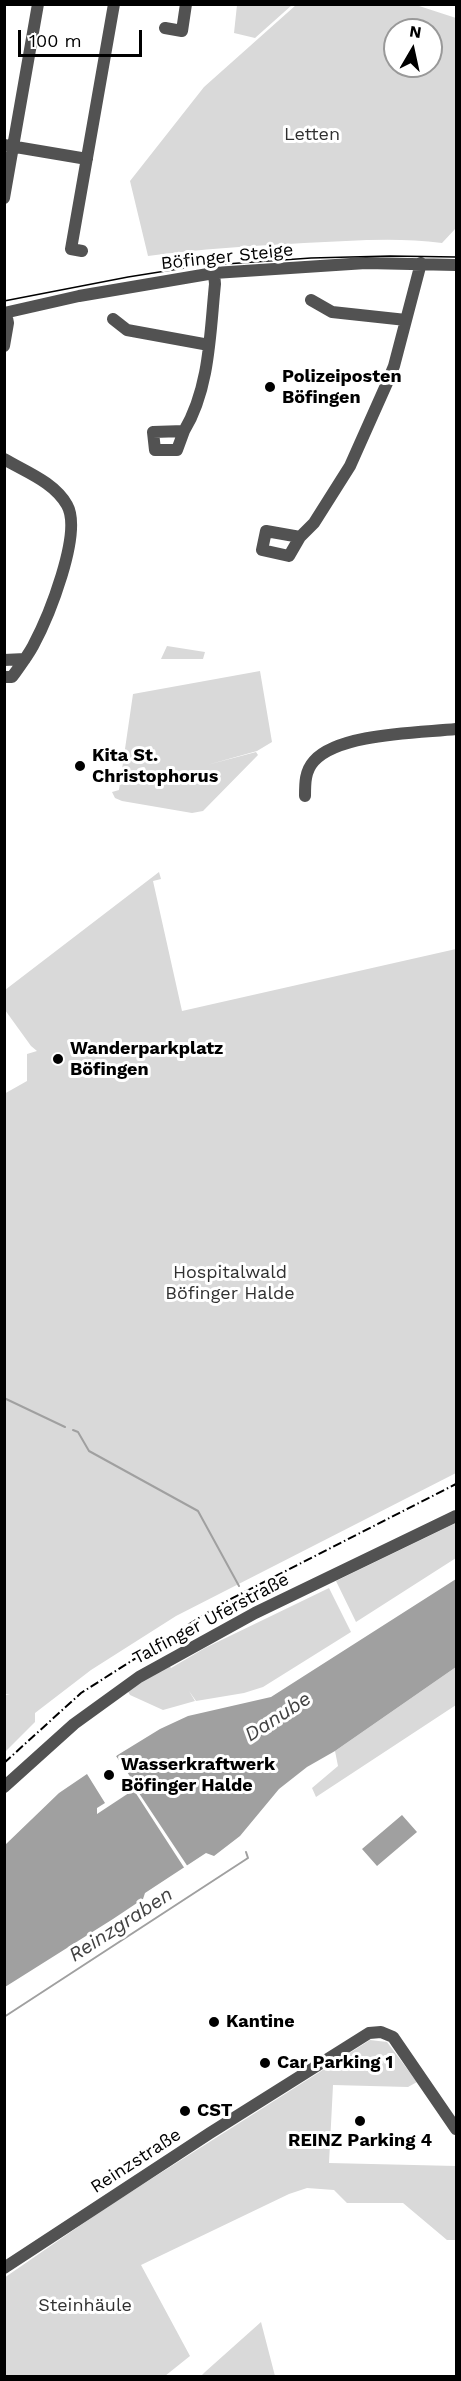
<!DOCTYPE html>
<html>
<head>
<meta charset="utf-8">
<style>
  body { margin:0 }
  #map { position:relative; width:461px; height:2381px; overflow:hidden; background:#fff; font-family:"Work Sans",sans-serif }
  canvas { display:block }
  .frame { position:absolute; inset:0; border:6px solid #000; pointer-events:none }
  .north { position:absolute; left:383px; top:18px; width:60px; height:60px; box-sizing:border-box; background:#fff; border:2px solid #999; border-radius:50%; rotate:9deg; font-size:16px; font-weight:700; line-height:24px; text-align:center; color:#000 }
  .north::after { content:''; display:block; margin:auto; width:21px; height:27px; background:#000; clip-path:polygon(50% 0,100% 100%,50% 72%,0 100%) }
  .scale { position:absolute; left:18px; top:30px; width:124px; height:27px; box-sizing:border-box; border:3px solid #000; border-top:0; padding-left:8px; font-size:18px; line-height:21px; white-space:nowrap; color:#000; -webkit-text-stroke:4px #fff; paint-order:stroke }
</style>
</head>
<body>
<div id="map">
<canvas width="461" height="2381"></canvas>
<div class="frame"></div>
<div class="north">N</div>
<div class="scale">100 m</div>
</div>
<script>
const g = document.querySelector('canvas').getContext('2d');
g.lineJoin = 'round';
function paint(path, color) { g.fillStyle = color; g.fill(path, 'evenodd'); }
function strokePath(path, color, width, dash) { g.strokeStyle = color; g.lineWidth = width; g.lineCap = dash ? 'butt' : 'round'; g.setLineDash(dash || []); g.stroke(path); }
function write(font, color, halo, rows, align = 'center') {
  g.font = font + ' "Work Sans",sans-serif'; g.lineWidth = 6; g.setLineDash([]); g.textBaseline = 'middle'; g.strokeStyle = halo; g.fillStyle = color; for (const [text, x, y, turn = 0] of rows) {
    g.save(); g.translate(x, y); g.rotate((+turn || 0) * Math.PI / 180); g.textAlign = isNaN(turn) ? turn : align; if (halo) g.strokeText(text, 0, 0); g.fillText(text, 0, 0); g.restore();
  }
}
paint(new Path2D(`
  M 237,5 L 237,4 L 292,5 L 255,38 L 234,33 Z
  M 296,5 L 416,5 L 456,18 L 456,228 L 442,243 C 396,237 350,241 304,243 C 252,246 200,249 148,256 L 130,181 L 204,87 ZM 395,30 L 431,30 L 431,66 L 395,66 Z
  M 167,646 L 205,652 L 203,659 L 161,659 Z
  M 260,671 L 272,742 L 257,751 L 207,765 L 256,752 L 258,755 L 203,811 L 192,813 L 122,801 L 115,798 L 112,792 L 119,790 L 133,694 Z
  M 159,872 L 161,879 L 153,881 L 182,1011 L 456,949 L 456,1473 L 176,1616 L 91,1670 L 35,1713 L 35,1722 L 5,1752 L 5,1695 L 10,1694 L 5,1694 L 4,1094 L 27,1081 L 27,1054 L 37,1051 L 31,1046 L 5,1010 L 5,990 Z
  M 456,1523 L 456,1558 L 356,1622 L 336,1581 Z
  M 329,1588 L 351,1632 L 263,1687 L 244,1693 L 196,1701 L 189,1691 L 195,1701 L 163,1710 L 130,1695 L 127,1690 L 167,1663 L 171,1668 L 205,1648 Z
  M 456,1667 L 456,1705 L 316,1797 L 312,1788 L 338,1766 L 335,1751 Z
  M 370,2040 L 387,2042 L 417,2082 L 408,2087 L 333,2085 L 329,2163 L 456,2166 L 456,2240 L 447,2240 L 403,2203 L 347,2203 L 334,2190 L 307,2188 L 289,2194 L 141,2265 L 190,2356 L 165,2376 L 5,2376 L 4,2278 L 107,2207 Z
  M 261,2322 L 275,2376 L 201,2376 L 205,2372 Z`), '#d9d9d9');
paint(new Path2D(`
  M 456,1579 L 456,1667 L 335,1751 L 307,1767 L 279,1789 L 240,1836 L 214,1856 L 206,1853 L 145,1893 L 143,1899 L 113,1919 L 5,1987 L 5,1845 L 59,1793 L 87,1774 L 105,1803 L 97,1808 L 97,1814 L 147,1781 L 145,1779 L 136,1785 L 116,1756 L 160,1729 L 188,1716 L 271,1697 Z
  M 402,1815 L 417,1832 L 377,1866 L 362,1849 Z`), '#a0a0a0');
paint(new Path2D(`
  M 116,1752 L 118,1754 L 115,1757 L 188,1867 L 185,1869 L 113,1758 Z`), '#fff');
strokePath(new Path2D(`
  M 4,1398 L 65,1427
  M 73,1430 L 78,1432 L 89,1451 L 198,1511 L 239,1586
  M 4,2017 L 248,1858 L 246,1852`), '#a0a0a0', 2);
strokePath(new Path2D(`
  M 165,28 L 182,31 L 186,4
  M 4,145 L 87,159
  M 4,198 L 38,4
  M 82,251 L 71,249 L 114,4
  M 311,300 L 332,312 L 406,320
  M 4,313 L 79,296 L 214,273 L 366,263 L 456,265
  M 113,319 L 127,330 L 209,345
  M 4,346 L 8,323 L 6,313
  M 184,431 L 177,450 L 155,450 L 153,432 L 184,431 C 210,388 210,332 215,284 L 214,273
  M 4,459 C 26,472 54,482 67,505 C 83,533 48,618 33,646 C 27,657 20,666 12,677 L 4,677
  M 300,537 L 289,556 L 262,550 L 266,531 L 300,537 L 314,523 L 350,466 L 387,383 L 394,366 L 421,263
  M 4,660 L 25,659
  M 305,796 C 305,783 305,771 314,761 C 339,733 419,733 456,729
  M 4,1787 L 74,1724 L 139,1677 L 255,1613 L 456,1516
  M 4,2268 L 210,2133 L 369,2033 L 381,2032 L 393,2037 L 456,2129`), '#525252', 12);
strokePath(new Path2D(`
  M 4,301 L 128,277 L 197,266 L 311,258 L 390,256 L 456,257`), '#000', 1.5);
strokePath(new Path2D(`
  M 4,1763 L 81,1693 L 221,1604 L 456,1484`), '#000', 2, [9, 3, 1.5, 3]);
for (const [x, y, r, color] of [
  [270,387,6,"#000"],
  [80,766,6,"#000"],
  [58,1059,6,"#000"],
  [109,1775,6,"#000"],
  [214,2022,6,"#000"],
  [265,2063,6,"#000"],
  [185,2111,6,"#000"],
  [360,2121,6,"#000"]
]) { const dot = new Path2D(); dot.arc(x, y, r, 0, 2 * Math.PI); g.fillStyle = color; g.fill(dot); strokePath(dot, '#fff', 2); }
write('18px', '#303030', '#fff', [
  ["Letten",312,135],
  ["Hospitalwald",230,1273],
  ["Böfinger Halde",230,1294],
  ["Steinhäule",85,2306]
]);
write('18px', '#000', '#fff', [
  ["Böfinger Steige",227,257,-6],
  ["Talfinger Uferstraße",211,1619,-28],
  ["Reinzstraße",136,2161,-33]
]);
write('bold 18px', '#000', '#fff', [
  ["Polizeiposten",282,377],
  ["Böfingen",282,398],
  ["Kita St.",92,756],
  ["Christophorus",92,777],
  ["Wanderparkplatz",70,1049],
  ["Böfingen",70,1070],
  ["Wasserkraftwerk",121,1765],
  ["Böfinger Halde",121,1786],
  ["Kantine",226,2022],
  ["Car Parking 1",277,2063],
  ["CST",197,2111],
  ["REINZ Parking 4",360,2141,"center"]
], 'left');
write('italic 20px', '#414141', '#fff', [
  ["Danube",278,1717,-33],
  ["Reinzgraben",121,1925,-33]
]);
</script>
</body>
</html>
